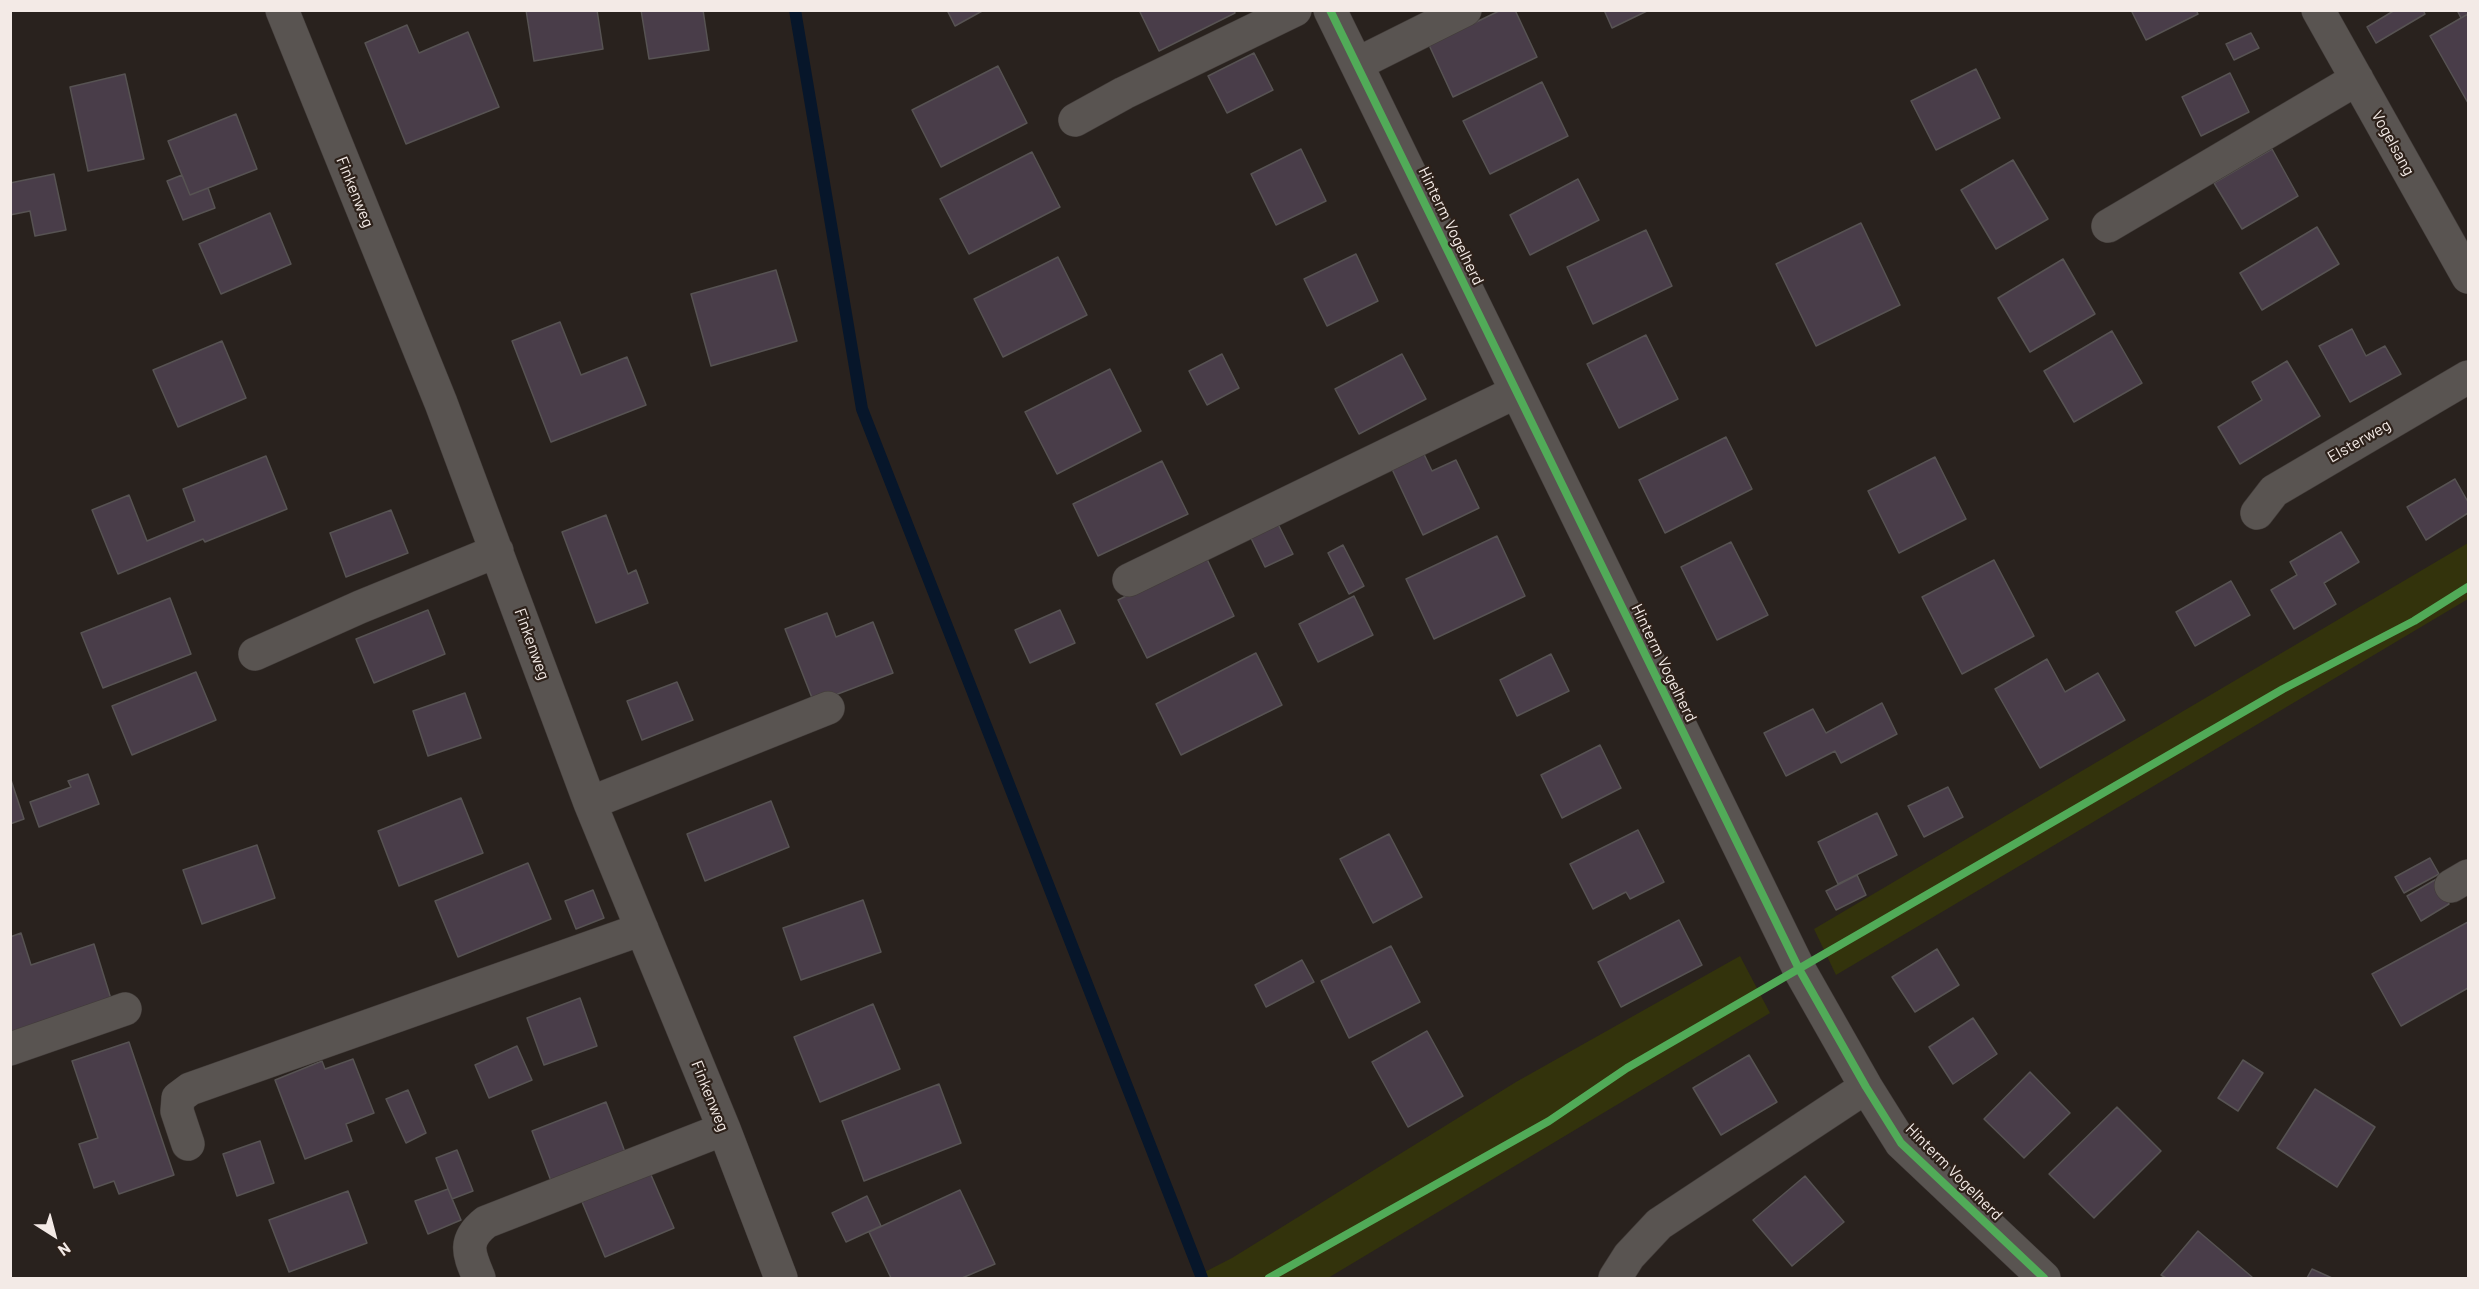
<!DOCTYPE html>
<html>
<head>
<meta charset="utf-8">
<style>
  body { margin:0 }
  #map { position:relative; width:2479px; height:1289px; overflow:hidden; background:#29221e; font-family:Barlow,sans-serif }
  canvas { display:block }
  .frame { position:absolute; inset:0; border:12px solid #f3eae6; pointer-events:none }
  .north { position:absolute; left:24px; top:1205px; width:60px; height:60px; -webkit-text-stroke:4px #2d211a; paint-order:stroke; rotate:144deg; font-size:16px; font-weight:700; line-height:24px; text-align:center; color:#f3eae6 }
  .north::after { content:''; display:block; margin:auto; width:21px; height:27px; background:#f3eae6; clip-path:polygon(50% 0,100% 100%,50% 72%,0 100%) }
</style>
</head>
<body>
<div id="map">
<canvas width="2479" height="1289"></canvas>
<div class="frame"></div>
<div class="north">N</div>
</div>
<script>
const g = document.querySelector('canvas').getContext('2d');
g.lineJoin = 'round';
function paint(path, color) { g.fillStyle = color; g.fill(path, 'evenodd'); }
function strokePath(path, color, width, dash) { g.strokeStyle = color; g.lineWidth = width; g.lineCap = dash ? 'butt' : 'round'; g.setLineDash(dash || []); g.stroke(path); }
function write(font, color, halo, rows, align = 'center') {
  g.font = font + ' Barlow,sans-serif'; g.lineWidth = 4.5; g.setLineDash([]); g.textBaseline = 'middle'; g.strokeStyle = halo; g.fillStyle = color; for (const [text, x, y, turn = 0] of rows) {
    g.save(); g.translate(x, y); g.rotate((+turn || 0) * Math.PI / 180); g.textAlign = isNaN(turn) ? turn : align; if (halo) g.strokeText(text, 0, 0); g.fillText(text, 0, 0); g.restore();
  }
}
paint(new Path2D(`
  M 2468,543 L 2468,599 L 1836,975 L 1814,929 Z
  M 1740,956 L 1770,1013 L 1328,1278 L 1193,1278 L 1232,1258 L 1516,1082 Z`), '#33330c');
strokePath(new Path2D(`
  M 795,10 L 862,409 L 1202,1278`), '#07162a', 12);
const building = new Path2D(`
  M 526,10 L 597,10 L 603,49 L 534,61 Z
  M 641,10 L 703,10 L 709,50 L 649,59 Z
  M 947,10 L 984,10 L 955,26 Z
  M 1139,10 L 1234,10 L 1235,13 L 1159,51 Z
  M 1501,10 L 1515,10 L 1537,57 L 1453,97 L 1429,45 Z
  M 1604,10 L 1647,10 L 1647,11 L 1612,28 Z
  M 2131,10 L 2196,10 L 2198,14 L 2146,40 Z
  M 2395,10 L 2423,10 L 2425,14 L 2376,43 L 2367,27 Z
  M 2457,10 L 2468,10 L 2468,14 L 2461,18 Z
  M 2468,14 L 2468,103 L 2430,36 Z
  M 407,25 L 419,53 L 468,32 L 499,107 L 406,144 L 365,43 Z
  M 2251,33 L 2259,48 L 2234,60 L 2226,44 Z
  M 1254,53 L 1273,90 L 1227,113 L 1208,76 Z
  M 998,66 L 1027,123 L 941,167 L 912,110 Z
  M 1976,69 L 2000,118 L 1936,150 L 1911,101 Z
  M 2230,73 L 2249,112 L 2201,136 L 2182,97 Z
  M 125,74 L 144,159 L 88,171 L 70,87 Z
  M 1542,82 L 1568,136 L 1490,174 L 1463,121 Z
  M 236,114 L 257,169 L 190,195 L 168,141 Z
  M 1301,149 L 1326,201 L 1276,225 L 1251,174 Z
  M 2272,149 L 2298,196 L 2242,229 L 2214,183 Z
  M 1032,152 L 1060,207 L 969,254 L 940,199 Z
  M 2013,160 L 2048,219 L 1996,249 L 1961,190 Z
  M 54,174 L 66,230 L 35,236 L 30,211 L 10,215 L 10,183 Z
  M 182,175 L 190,195 L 208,188 L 215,208 L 183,220 L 167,181 Z
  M 1578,179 L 1599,220 L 1530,255 L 1510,215 Z
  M 270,213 L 291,264 L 221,294 L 199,244 Z
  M 1861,223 L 1900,305 L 1816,346 L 1776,264 Z
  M 2317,227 L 2339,264 L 2262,310 L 2240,273 Z
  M 1646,230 L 1672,286 L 1593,324 L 1567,267 Z
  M 1356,254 L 1378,301 L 1327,326 L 1304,279 Z
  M 1058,257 L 1087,315 L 1003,357 L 974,299 Z
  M 2063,259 L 2095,314 L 2030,352 L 1998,298 Z
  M 776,270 L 797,341 L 711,366 L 691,294 Z
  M 560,322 L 581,375 L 627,357 L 646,405 L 551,442 L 512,341 Z
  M 2352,329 L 2366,356 L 2385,346 L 2401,374 L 2350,402 L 2319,346 Z
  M 2112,331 L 2142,383 L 2074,422 L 2044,371 Z
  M 1646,335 L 1678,399 L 1619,428 L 1587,364 Z
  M 222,341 L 246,398 L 178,427 L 153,370 Z
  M 1222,354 L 1239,388 L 1207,405 L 1189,371 Z
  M 1402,354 L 1426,399 L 1359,434 L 1335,389 Z
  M 2287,361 L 2320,416 L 2240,464 L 2218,427 L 2262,400 L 2252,382 Z
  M 1110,369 L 1141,431 L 1057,474 L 1025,412 Z
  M 1726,437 L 1752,489 L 1665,533 L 1639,480 Z
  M 1423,452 L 1432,471 L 1456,460 L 1479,508 L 1423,535 L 1391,467 Z
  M 266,456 L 287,509 L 205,542 L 203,539 L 118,574 L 92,510 L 129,495 L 147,541 L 195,521 L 183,489 Z
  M 1935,457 L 1966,519 L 1899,553 L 1868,491 Z
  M 1162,461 L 1188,514 L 1098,556 L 1073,504 Z
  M 2455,479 L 2468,502 L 2468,513 L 2426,540 L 2407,507 Z
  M 391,510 L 408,553 L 346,577 L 330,533 Z
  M 606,515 L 628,574 L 636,570 L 648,603 L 596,623 L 562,532 Z
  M 1277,522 L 1293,554 L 1265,567 L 1250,536 Z
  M 2341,532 L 2359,562 L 2324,583 L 2336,604 L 2294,629 L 2271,590 L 2297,575 L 2290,562 Z
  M 1497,536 L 1525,596 L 1434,639 L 1406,579 Z
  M 1731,542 L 1768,615 L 1717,640 L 1681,567 Z
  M 1343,545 L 1364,586 L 1349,594 L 1328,553 Z
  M 1206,557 L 1234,616 L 1147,658 L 1118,600 Z
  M 1994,560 L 2034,636 L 1962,674 L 1922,597 Z
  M 2231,581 L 2250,615 L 2195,646 L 2176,612 Z
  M 1354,596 L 1373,635 L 1318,662 L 1299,624 Z
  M 170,598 L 191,654 L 103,688 L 81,633 Z
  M 428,610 L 445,654 L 374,683 L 356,639 Z
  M 1060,610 L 1075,643 L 1030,663 L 1015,630 Z
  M 827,613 L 836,637 L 873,622 L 893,673 L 814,703 L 785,629 Z
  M 1256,653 L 1282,705 L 1181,755 L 1156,704 Z
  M 1551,654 L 1569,691 L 1517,716 L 1500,680 Z
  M 2047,659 L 2065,692 L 2098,673 L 2125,720 L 2040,768 L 1995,689 Z
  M 196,672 L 216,720 L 132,755 L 112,706 Z
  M 677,682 L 693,720 L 642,740 L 627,701 Z
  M 465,693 L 481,738 L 428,756 L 413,711 Z
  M 1882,703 L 1897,734 L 1841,763 L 1835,751 L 1786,776 L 1764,733 L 1813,709 L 1826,733 Z
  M 1600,745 L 1621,788 L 1562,818 L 1541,775 Z
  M 88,774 L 99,804 L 39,827 L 30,802 L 71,787 L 68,781 Z
  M 10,777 L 24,819 L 10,824 Z
  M 1948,787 L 1963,817 L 1924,837 L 1908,806 Z
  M 461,798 L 483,853 L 399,886 L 378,831 Z
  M 771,801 L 789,847 L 705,881 L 687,834 Z
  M 1877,813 L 1897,855 L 1838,884 L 1818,842 Z
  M 1638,830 L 1664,882 L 1630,899 L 1626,892 L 1593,909 L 1570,864 Z
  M 1389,834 L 1422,897 L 1373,923 L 1340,859 Z
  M 257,845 L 275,898 L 202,924 L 183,870 Z
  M 2430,858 L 2439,874 L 2404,893 L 2395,877 Z
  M 528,863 L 551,919 L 458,957 L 435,901 Z
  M 1857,875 L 1866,895 L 1836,910 L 1826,891 Z
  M 2440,877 L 2449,904 L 2421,921 L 2407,896 Z
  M 593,890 L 604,918 L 576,929 L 565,901 Z
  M 863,900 L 881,952 L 801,980 L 783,928 Z
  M 1679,920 L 1702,965 L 1621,1007 L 1598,962 Z
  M 2468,922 L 2468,988 L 2401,1026 L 2372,974 Z
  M 21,933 L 31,965 L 94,944 L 111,999 L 10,1032 L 10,937 Z
  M 1391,946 L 1420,1002 L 1349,1038 L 1321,981 Z
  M 1937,949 L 1959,985 L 1915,1012 L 1892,977 Z
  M 1302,960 L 1314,982 L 1266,1007 L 1255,985 Z
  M 580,998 L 597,1046 L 544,1065 L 527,1018 Z
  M 873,1004 L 900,1069 L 820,1102 L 794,1037 Z
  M 1973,1018 L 1997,1054 L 1953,1084 L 1929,1047 Z
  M 1427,1031 L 1463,1096 L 1408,1127 L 1372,1062 Z
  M 129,1042 L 174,1175 L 119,1194 L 114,1181 L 94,1188 L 79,1144 L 98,1138 L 72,1061 Z
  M 517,1046 L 532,1080 L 489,1098 L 475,1065 Z
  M 1749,1055 L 1777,1102 L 1721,1135 L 1693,1088 Z
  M 353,1059 L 374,1113 L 346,1124 L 352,1141 L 305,1159 L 275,1080 L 322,1061 L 325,1069 Z
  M 2243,1060 L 2263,1073 L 2238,1111 L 2218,1098 Z
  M 2030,1072 L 2070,1113 L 2024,1158 L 1984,1119 Z
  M 939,1084 L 961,1143 L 864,1181 L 842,1121 Z
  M 2315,1089 L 2375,1127 L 2337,1187 L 2277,1148 Z
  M 408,1090 L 426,1133 L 406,1143 L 386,1099 Z
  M 606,1102 L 625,1152 L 551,1181 L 532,1131 Z
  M 2117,1107 L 2161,1151 L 2094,1218 L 2049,1174 Z
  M 260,1141 L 274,1183 L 237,1196 L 223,1154 Z
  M 457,1150 L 473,1191 L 452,1199 L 436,1158 Z
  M 648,1168 L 674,1228 L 605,1257 L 580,1197 Z
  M 1805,1176 L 1844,1222 L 1792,1266 L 1753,1220 Z
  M 448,1189 L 461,1220 L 428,1234 L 415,1201 Z
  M 960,1190 L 995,1264 L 962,1278 L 891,1278 L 869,1232 Z
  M 348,1191 L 367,1243 L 289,1272 L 269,1220 Z
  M 867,1196 L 881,1226 L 846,1242 L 832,1213 Z
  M 2198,1231 L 2252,1277 L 2251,1278 L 2166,1278 L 2161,1275 Z
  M 2312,1269 L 2332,1278 L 2307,1278 Z`);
paint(building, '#493d49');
strokePath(building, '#575353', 1.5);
const minor = new Path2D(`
  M 282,10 L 441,403 L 590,803 L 724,1129 L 781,1278
  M 1330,10 L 1799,969 L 1866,1087 L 1901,1143 L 2044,1278
  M 2318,10 L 2468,277
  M 1357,64 L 1465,10
  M 1075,120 L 1124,93 L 1295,10
  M 2108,226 L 2357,79
  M 2257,513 L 2274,491 L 2468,377
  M 1129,580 L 1516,392
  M 255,654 L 360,607 L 497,551
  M 590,803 L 828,708
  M 2451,886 L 2468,876
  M 10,1049 L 125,1009
  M 188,1144 L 177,1111 L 178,1098 L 190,1089 L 642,929
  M 479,1278 C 469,1254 462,1241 486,1222 L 724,1129
  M 1615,1278 L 1629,1256 L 1659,1224 L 1866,1087`);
strokePath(minor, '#423c39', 34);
strokePath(minor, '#595451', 33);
strokePath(new Path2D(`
  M 1330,10 L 1799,969 L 1866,1087 L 1901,1143 L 2044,1278
  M 1269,1278 L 1549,1121 L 1627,1068 L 2283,689 L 2414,621 L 2468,587`), '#51ab58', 8);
write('16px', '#f3eae6', '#2d211a', [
  ["Vogelsang",2393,143,61],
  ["Finkenweg",355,192,68],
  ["Hinterm Vogelherd",1451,226,64],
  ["Elsterweg",2359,441,-30],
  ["Finkenweg",532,644,70],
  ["Hinterm Vogelherd",1664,663,64],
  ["Finkenweg",710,1096,68],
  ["Hinterm Vogelherd",1954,1172,45]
]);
</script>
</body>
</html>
